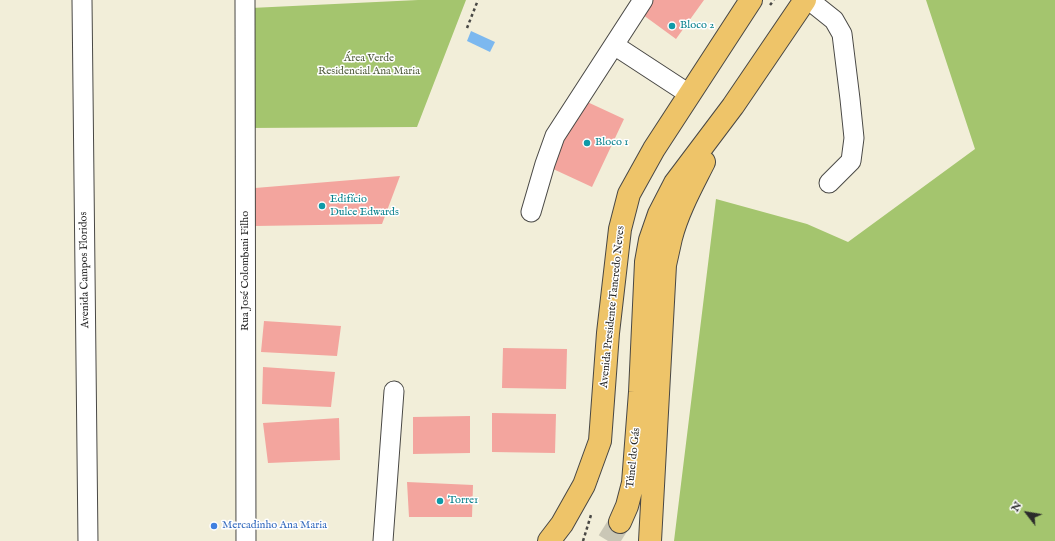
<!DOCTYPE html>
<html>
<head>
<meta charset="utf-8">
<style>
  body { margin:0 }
  #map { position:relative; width:1055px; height:541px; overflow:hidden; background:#f2eed9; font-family:"IM FELL English",serif }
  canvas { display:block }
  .north { position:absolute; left:1007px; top:493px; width:40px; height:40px; -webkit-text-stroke:3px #fff; paint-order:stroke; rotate:301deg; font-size:11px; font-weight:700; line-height:16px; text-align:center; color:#2b2b2b }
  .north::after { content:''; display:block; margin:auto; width:14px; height:18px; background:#2b2b2b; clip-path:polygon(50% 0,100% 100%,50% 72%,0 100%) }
</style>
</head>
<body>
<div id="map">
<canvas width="1055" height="541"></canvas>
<div class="north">N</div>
</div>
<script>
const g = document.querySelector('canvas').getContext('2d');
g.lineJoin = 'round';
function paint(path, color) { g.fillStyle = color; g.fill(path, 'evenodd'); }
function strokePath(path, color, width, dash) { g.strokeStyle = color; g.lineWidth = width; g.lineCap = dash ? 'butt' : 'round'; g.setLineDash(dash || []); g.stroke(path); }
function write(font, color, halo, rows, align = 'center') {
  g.font = font + ' "IM FELL English",serif'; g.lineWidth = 3; g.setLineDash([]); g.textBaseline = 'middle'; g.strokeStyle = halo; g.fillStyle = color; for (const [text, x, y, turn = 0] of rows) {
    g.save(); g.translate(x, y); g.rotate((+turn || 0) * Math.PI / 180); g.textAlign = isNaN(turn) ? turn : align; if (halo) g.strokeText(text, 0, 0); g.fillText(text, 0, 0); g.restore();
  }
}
paint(new Path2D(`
  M 418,0 L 466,0 L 417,127 L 246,128 L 251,8 Z
  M 926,0 L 1055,0 L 1055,541 L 674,541 L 716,199 L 807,224 L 848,242 L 975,149 Z`), '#a4c56e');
paint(new Path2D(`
  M 471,31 L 495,42 L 490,52 L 467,41 Z`), '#7cb8ef');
paint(new Path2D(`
  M 647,0 L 704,0 L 676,39 L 639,12 Z
  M 583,100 L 624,119 L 592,187 L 551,168 Z
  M 400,176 L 382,224 L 255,226 L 255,188 Z
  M 264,321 L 341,326 L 337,356 L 261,352 Z
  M 503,348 L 567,349 L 566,389 L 502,388 Z
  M 263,367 L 335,372 L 331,407 L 262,404 Z
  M 492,413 L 556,414 L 555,453 L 492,452 Z
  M 470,416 L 470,453 L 413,454 L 413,417 Z
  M 339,418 L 340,460 L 268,463 L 263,423 Z
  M 407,482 L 473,485 L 472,517 L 409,517 Z`), '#f3a59e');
strokePath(new Path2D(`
  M 608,541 L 620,522`), '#cac7b6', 22, [22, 11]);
const minor = new Path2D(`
  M 82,0 L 88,541
  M 245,0 L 246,541
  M 809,0 L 834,20 L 842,34 L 850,99 L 854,138 L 851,161 L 829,183
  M 614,45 L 689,94
  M 531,212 L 545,164 L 555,136 L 643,0
  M 383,541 L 394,391`);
const major = new Path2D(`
  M 620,522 L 627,506 L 633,483 L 640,392 L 646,262 L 650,240 L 659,214 L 675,183 L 733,106 L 805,0
  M 549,541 L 562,524 L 584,485 L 600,441 L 608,333 L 620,229 L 629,194 L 654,149 L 751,0
  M 650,541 L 665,265 C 667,256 669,247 671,238 C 678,211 692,186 704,162`);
strokePath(minor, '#494845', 21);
strokePath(major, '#494845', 24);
strokePath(new Path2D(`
  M 770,5 L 774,0
  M 467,28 L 478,0
  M 583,541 L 591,515`), '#494845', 2.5, [3, 3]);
strokePath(minor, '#fff', 19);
strokePath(major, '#eec469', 22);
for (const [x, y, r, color] of [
  [672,26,4,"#0f9aa8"],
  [587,143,4,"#0f9aa8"],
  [322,206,4,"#0f9aa8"],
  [440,501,4,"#0f9aa8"],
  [214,526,4,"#3f7fe0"]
]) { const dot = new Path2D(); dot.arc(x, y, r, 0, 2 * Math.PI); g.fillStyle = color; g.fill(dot); strokePath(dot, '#fff', 1.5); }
write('11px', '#0d838f', '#fff', [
  ["Bloco 2",680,26],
  ["Bloco 1",595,143],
  ["Edifício",330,200],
  ["Dulce Edwards",330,213],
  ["Torre1",448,501]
], 'left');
write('11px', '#556142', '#fff', [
  ["Área Verde",369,59],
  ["Residencial Ana Maria",369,72]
]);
write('11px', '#2b2b2b', '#fff', [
  ["Avenida Campos Floridos",85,270,-91],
  ["Rua José Colombani Filho",246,271,-90],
  ["Avenida Presidente Tancredo Neves",613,307,-84],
  ["Túnel do Gás",634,458,-84]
]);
write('11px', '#366cbe', '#fff', [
  ["Mercadinho Ana Maria",222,526]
], 'left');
</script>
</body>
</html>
